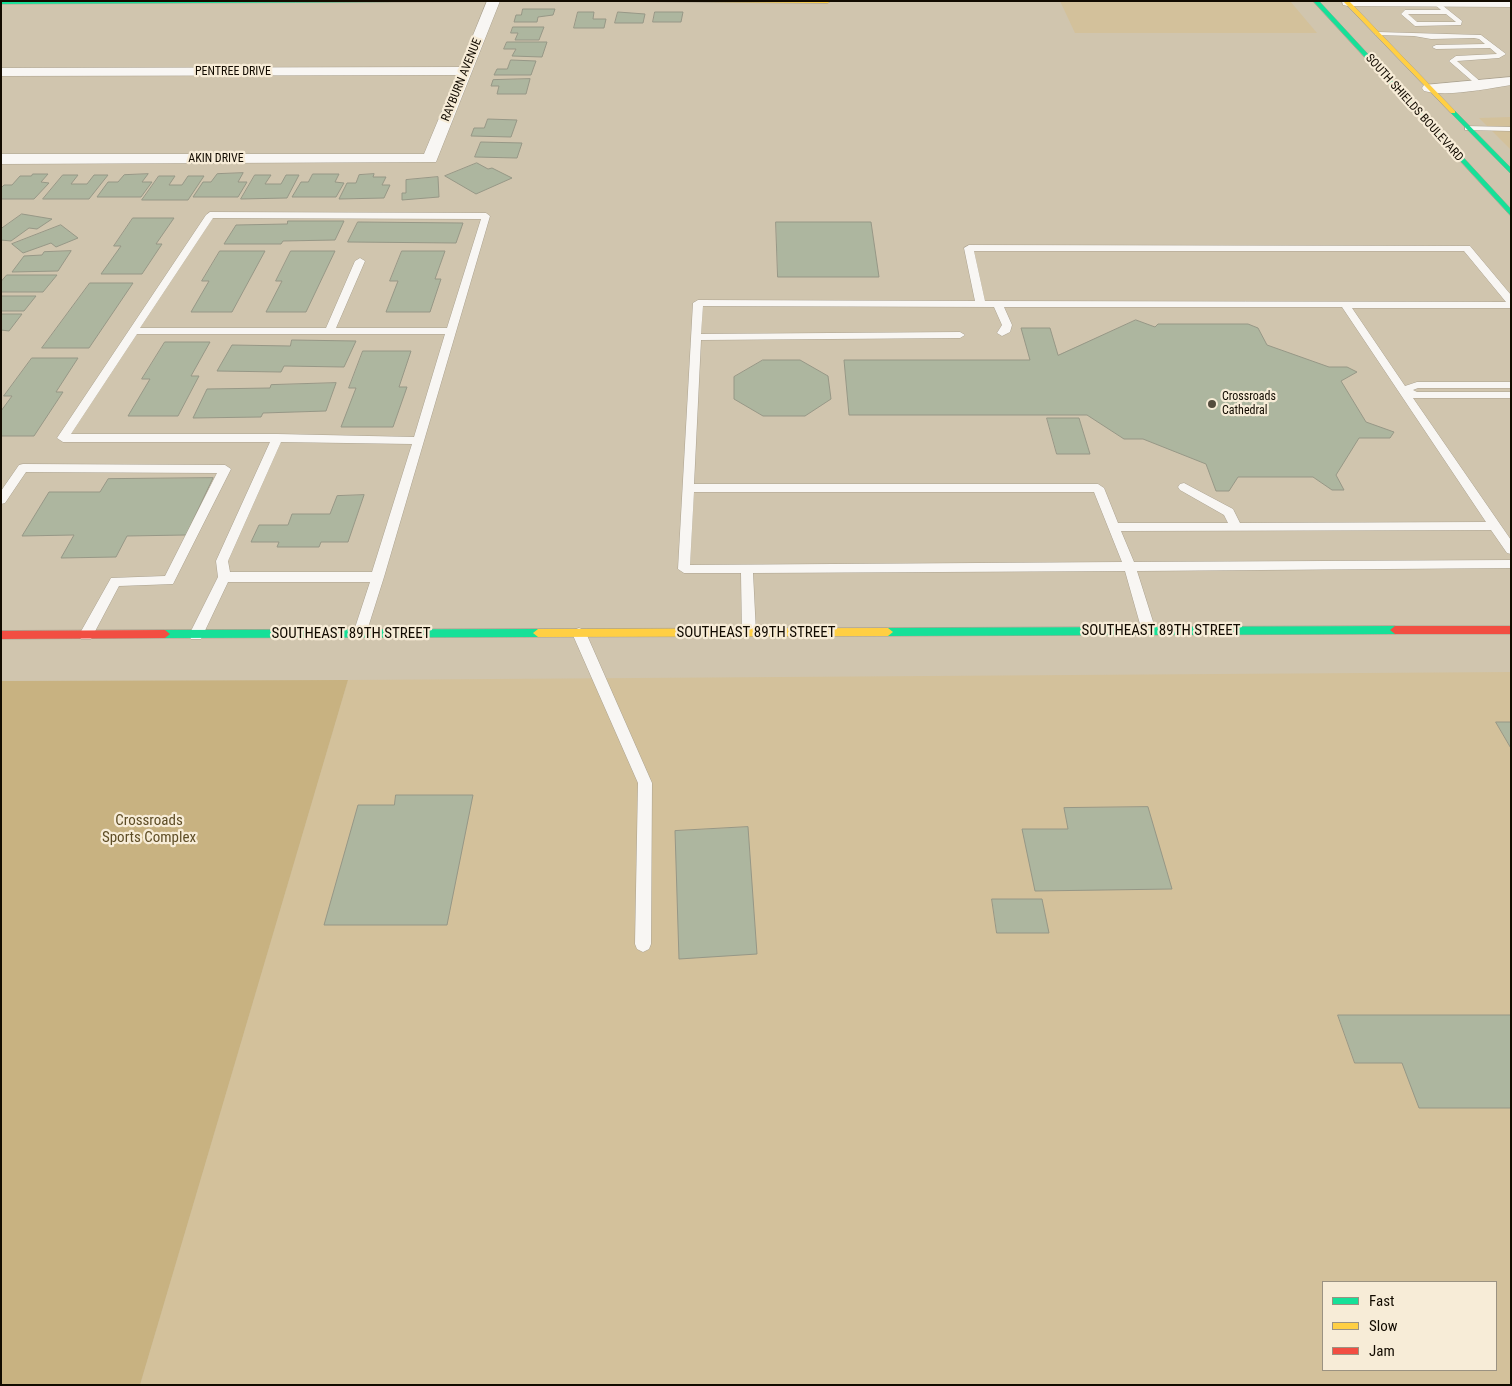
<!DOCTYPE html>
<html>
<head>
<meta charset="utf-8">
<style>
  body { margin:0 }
  #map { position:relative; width:1512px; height:1386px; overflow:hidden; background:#d0c5ae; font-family:"Roboto Condensed",sans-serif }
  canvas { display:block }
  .frame { position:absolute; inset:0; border:2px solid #120b00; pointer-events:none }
  .legend { position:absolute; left:1322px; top:1281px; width:175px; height:90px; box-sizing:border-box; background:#f7ecd7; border:1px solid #9b9281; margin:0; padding:6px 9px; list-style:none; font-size:15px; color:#120b00 }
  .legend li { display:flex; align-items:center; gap:10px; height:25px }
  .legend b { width:25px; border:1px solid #9b9281 }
</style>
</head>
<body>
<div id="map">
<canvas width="1512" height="1386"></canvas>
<div class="frame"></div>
<ul class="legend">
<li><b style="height:6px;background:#16e098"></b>Fast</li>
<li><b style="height:6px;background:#ffcf43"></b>Slow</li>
<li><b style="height:6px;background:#f24e42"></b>Jam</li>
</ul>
</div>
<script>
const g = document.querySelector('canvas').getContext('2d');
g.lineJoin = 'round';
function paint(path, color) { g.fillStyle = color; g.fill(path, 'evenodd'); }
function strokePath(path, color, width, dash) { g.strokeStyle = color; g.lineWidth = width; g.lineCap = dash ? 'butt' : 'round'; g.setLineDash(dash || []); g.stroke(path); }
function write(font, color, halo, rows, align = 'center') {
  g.font = font + ' "Roboto Condensed",sans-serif'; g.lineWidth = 4.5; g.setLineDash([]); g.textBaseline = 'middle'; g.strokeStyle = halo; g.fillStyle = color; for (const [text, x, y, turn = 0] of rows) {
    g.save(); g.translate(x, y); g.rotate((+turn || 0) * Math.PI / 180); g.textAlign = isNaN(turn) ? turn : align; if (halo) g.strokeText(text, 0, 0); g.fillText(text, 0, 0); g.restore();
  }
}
paint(new Path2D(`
  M 1060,1 L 1290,1 L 1317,33 L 1075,33 Z
  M 1511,117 L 1511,150 L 1479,118 Z
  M 1511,672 L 1511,1385 L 140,1385 L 348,680 ZM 1323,1282 L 1496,1282 L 1496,1370 L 1323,1370 Z`), '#d3c19b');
paint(new Path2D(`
  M 348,680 L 140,1385 L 1,1385 L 1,681 Z`), '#c8b281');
const building = new Path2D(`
  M 523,9 L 555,9 L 553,15 L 538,17 L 537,22 L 514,22 L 516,15 L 521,15 Z
  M 578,12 L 594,12 L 593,19 L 606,19 L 604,28 L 574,28 Z
  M 618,12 L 645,14 L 643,23 L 615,23 Z
  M 655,12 L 683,12 L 681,22 L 653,22 Z
  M 513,27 L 544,27 L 539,40 L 515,40 L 518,33 L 511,33 Z
  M 507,42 L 547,42 L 542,57 L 512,56 L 516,49 L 504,49 Z
  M 511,60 L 536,61 L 531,75 L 494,75 L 497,69 L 507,69 Z
  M 530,79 L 526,94 L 497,94 L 499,86 L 491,86 L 493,80 Z
  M 488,119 L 517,120 L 511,137 L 471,136 L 474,128 L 484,128 Z
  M 481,142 L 522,143 L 517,158 L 475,157 Z
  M 477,163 L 488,169 L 492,168 L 512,178 L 476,194 L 445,176 Z
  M 243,173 L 238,182 L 247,182 L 238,197 L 193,197 L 203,182 L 211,182 L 217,174 Z
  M 33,174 L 48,174 L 41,182 L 49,183 L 34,199 L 1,199 L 1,188 L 4,185 L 12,185 L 20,176 L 31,176 Z
  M 148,174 L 142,182 L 152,182 L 141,197 L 97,197 L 108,182 L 118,182 L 124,175 Z
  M 313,174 L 339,174 L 335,182 L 344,183 L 336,197 L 292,197 L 301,182 L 308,182 Z
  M 374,174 L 373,177 L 386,177 L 382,185 L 390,185 L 384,198 L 339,199 L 347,183 L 356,183 L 359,175 Z
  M 63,175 L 78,175 L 71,184 L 87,184 L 94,175 L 108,175 L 89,199 L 43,199 Z
  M 255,175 L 271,175 L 265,184 L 281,184 L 286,175 L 299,175 L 287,198 L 241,199 Z
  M 159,176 L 175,176 L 169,185 L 182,185 L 188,176 L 204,176 L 188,200 L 142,200 Z
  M 438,177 L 439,197 L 402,200 L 402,193 L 406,193 L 406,180 Z
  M 22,214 L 52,219 L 37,229 L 29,228 L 11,241 L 1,240 L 1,229 Z
  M 133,218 L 174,218 L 156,244 L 162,244 L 142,274 L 101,274 L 121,246 L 114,246 Z
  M 288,221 L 344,221 L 335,240 L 283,241 L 281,244 L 224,244 L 236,225 L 287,224 Z
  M 358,222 L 463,223 L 456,243 L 348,242 Z
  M 776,222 L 871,222 L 879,277 L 778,277 Z
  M 61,225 L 78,238 L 56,247 L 51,243 L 23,253 L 12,244 Z
  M 71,251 L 58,271 L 12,272 L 24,256 L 42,255 L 44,252 Z
  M 220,251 L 265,251 L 232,312 L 191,312 L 209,281 L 202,281 Z
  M 291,251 L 335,251 L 306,312 L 266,312 L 282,281 L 276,281 Z
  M 402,251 L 445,251 L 435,279 L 441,279 L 430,312 L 386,312 L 398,281 L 390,281 Z
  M 7,275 L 57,275 L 43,292 L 1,292 L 1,282 Z
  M 90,283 L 133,283 L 89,348 L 42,348 Z
  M 1,296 L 36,296 L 24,311 L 1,311 Z
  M 1,314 L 22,314 L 9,331 L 1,330 Z
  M 1136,320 L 1155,327 L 1158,324 L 1248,324 L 1258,328 L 1267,345 L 1329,367 L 1347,367 L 1357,372 L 1341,381 L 1366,422 L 1394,432 L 1390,438 L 1359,438 L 1336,475 L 1344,490 L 1332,490 L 1313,477 L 1238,477 L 1229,491 L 1216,491 L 1206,464 L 1143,439 L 1124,439 L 1087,415 L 849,415 L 844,360 L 1030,360 L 1021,328 L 1050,328 L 1058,355 Z
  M 292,340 L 356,341 L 344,367 L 284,366 L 281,372 L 217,371 L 232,345 L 290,346 Z
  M 165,342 L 210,342 L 191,376 L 199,376 L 178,416 L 128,416 L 150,379 L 142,379 Z
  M 363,351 L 411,351 L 399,387 L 407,387 L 393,427 L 341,427 L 356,388 L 349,388 Z
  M 32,358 L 78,358 L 56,392 L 63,392 L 34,436 L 1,436 L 1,411 L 12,396 L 4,396 Z
  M 763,360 L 800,360 L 828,376 L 831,399 L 805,416 L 763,416 L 734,399 L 734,377 Z
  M 336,383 L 326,411 L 263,413 L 261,417 L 193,418 L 207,389 L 270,388 L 271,385 Z
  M 1047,418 L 1079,418 L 1090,454 L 1057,454 Z
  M 213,478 L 186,535 L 127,536 L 116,557 L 61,558 L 74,535 L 22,536 L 49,492 L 100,492 L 108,479 Z
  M 364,495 L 348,542 L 321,542 L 319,547 L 277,547 L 279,542 L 251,542 L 259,525 L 288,525 L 292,514 L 330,514 L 337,496 Z
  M 1496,722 L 1511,722 L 1511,748 Z
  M 396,795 L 473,795 L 447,925 L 324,925 L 358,805 L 394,805 Z
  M 1148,807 L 1172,889 L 1035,891 L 1022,829 L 1068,829 L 1064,808 Z
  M 748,827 L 757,954 L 679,959 L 675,831 Z
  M 992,899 L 1042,899 L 1049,933 L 997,933 Z
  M 1338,1015 L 1511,1015 L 1511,1108 L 1419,1108 L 1402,1063 L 1355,1063 Z`);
paint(building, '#adb69f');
strokePath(building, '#969786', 1);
const lane = new Path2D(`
  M 1437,1 L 1462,21 L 1461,25 L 1415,26 L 1401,14 L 1405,10 L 1441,10 L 1433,3 ZM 1408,14 L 1446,14 L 1456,22 L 1417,22 Z
  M 1378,32 L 1481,35 L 1506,54 L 1499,58 L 1457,61 L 1482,83 L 1482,87 L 1479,87 L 1449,61 L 1456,56 L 1497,54 L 1490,48 L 1436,49 L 1432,47 L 1436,45 L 1485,44 L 1479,39 L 1474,38 L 1431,39 L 1414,36 L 1376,35 L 1375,34 Z
  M 1465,126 L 1511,127 L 1511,131 L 1468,130 L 1465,130 Z
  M 210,212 L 486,213 L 490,216 L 384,577 L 365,637 L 355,637 L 353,634 L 370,582 L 228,582 L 201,639 L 191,639 L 189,635 L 218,577 L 216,561 L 270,442 L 63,442 L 57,438 L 206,215 ZM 213,218 L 481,219 L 447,328 L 336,328 L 365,261 L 360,258 L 355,261 L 326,328 L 140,328 ZM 137,334 L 445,334 L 414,437 L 277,434 L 71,434 ZM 281,442 L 412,444 L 372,572 L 230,572 L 228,561 Z
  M 969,245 L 1470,246 L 1511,295 L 1511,308 L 1352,308 L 1405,386 L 1417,382 L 1511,382 L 1511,388 L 1418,388 L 1413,390 L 1417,392 L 1511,392 L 1511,398 L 1413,398 L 1511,540 L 1511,554 L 1507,553 L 1491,530 L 1121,531 L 1134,562 L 1511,560 L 1511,568 L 1137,571 L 1156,631 L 1154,634 L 1144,634 L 1142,631 L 1125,571 L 753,573 L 756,633 L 754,636 L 744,636 L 742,633 L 741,573 L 684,573 L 678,569 L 693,303 L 698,300 L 975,301 L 964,248 ZM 974,251 L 1464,251 L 1506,302 L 985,301 ZM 703,306 L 994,307 L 1002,325 L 997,333 L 1002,336 L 1010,332 L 1012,325 L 1004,307 L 1342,307 L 1486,522 L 1240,523 L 1233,509 L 1184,483 L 1180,484 L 1178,487 L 1180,490 L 1224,515 L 1228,523 L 1118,523 L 1104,488 L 1098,484 L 694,484 L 701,340 L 960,338 L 965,335 L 960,332 L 701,334 ZM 694,492 L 1094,492 L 1122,562 L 690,565 Z
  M 23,464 L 225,465 L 231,469 L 173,584 L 119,586 L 91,639 L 81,639 L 79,635 L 111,578 L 165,576 L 217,473 L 26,472 L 5,503 L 1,504 L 1,491 L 19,465 Z
  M 579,628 L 584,630 L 586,633 L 652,783 L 651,944 L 649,949 L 643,952 L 637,949 L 635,944 L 638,783 L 572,633 L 574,630 Z`);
const street = new Path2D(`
  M 487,1 L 500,1 L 436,162 L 1,164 L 1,154 L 424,154 L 457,75 L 1,76 L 1,68 L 460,67 Z
  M 1342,1 L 1511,1 L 1511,7 L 1348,6 L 1343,5 Z
  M 1511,77 L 1511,85 C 1485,89 1448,97 1424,91 L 1422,88 L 1424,85 Z`);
const fast = new Path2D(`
  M 1,1 L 591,1 L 1,4 Z
  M 1313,1 L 1319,1 L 1511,209 L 1511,216 Z
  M 1451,111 L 1455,111 L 1511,168 L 1511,174 L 1451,113 Z
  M 1395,626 L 1400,630 L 1395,634 L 888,636 L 883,632 L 888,628 Z
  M 538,629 L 543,633 L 538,637 L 165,638 L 160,634 L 165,630 Z`);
const slow = new Path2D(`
  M 585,1 L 831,1 L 828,3 Z
  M 1343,1 L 1349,1 L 1455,111 L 1455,113 L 1451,113 Z
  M 888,628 L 893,632 L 888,636 L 538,637 L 533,633 L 538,629 Z`);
const jam = new Path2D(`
  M 1395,626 L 1511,626 L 1511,634 L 1395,634 L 1390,630 Z
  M 165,630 L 170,634 L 165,638 L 1,639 L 1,631 Z`);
strokePath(lane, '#aba290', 1);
strokePath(street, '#aba290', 1);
strokePath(fast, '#aba290', 1);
strokePath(slow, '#aba290', 1);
strokePath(jam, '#aba290', 1);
paint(lane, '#f8f6f3');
paint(street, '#f8f6f3');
paint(fast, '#16e098');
paint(slow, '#ffcf43');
paint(jam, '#f24e42');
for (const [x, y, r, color] of [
  [1212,404,5,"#544c3d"]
]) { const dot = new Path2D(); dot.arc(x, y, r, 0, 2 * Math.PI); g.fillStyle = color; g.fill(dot); strokePath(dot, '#f7ecd7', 2); }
write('12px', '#120b00', '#f7ecd7', [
  ["PENTREE DRIVE",233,72],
  ["RAYBURN AVENUE",462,80,-68],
  ["SOUTH SHIELDS BOULEVARD",1414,108,48],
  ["AKIN DRIVE",216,159]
]);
write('12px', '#120b00', '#f7ecd7', [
  ["Crossroads",1222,397],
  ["Cathedral",1222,411]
], 'left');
write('15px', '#120b00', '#f7ecd7', [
  ["SOUTHEAST 89TH STREET",1161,631],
  ["SOUTHEAST 89TH STREET",756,633],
  ["SOUTHEAST 89TH STREET",351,634]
]);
write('15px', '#5e4d26', '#f7ecd7', [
  ["Crossroads",149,821],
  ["Sports Complex",149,838]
]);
</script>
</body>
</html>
